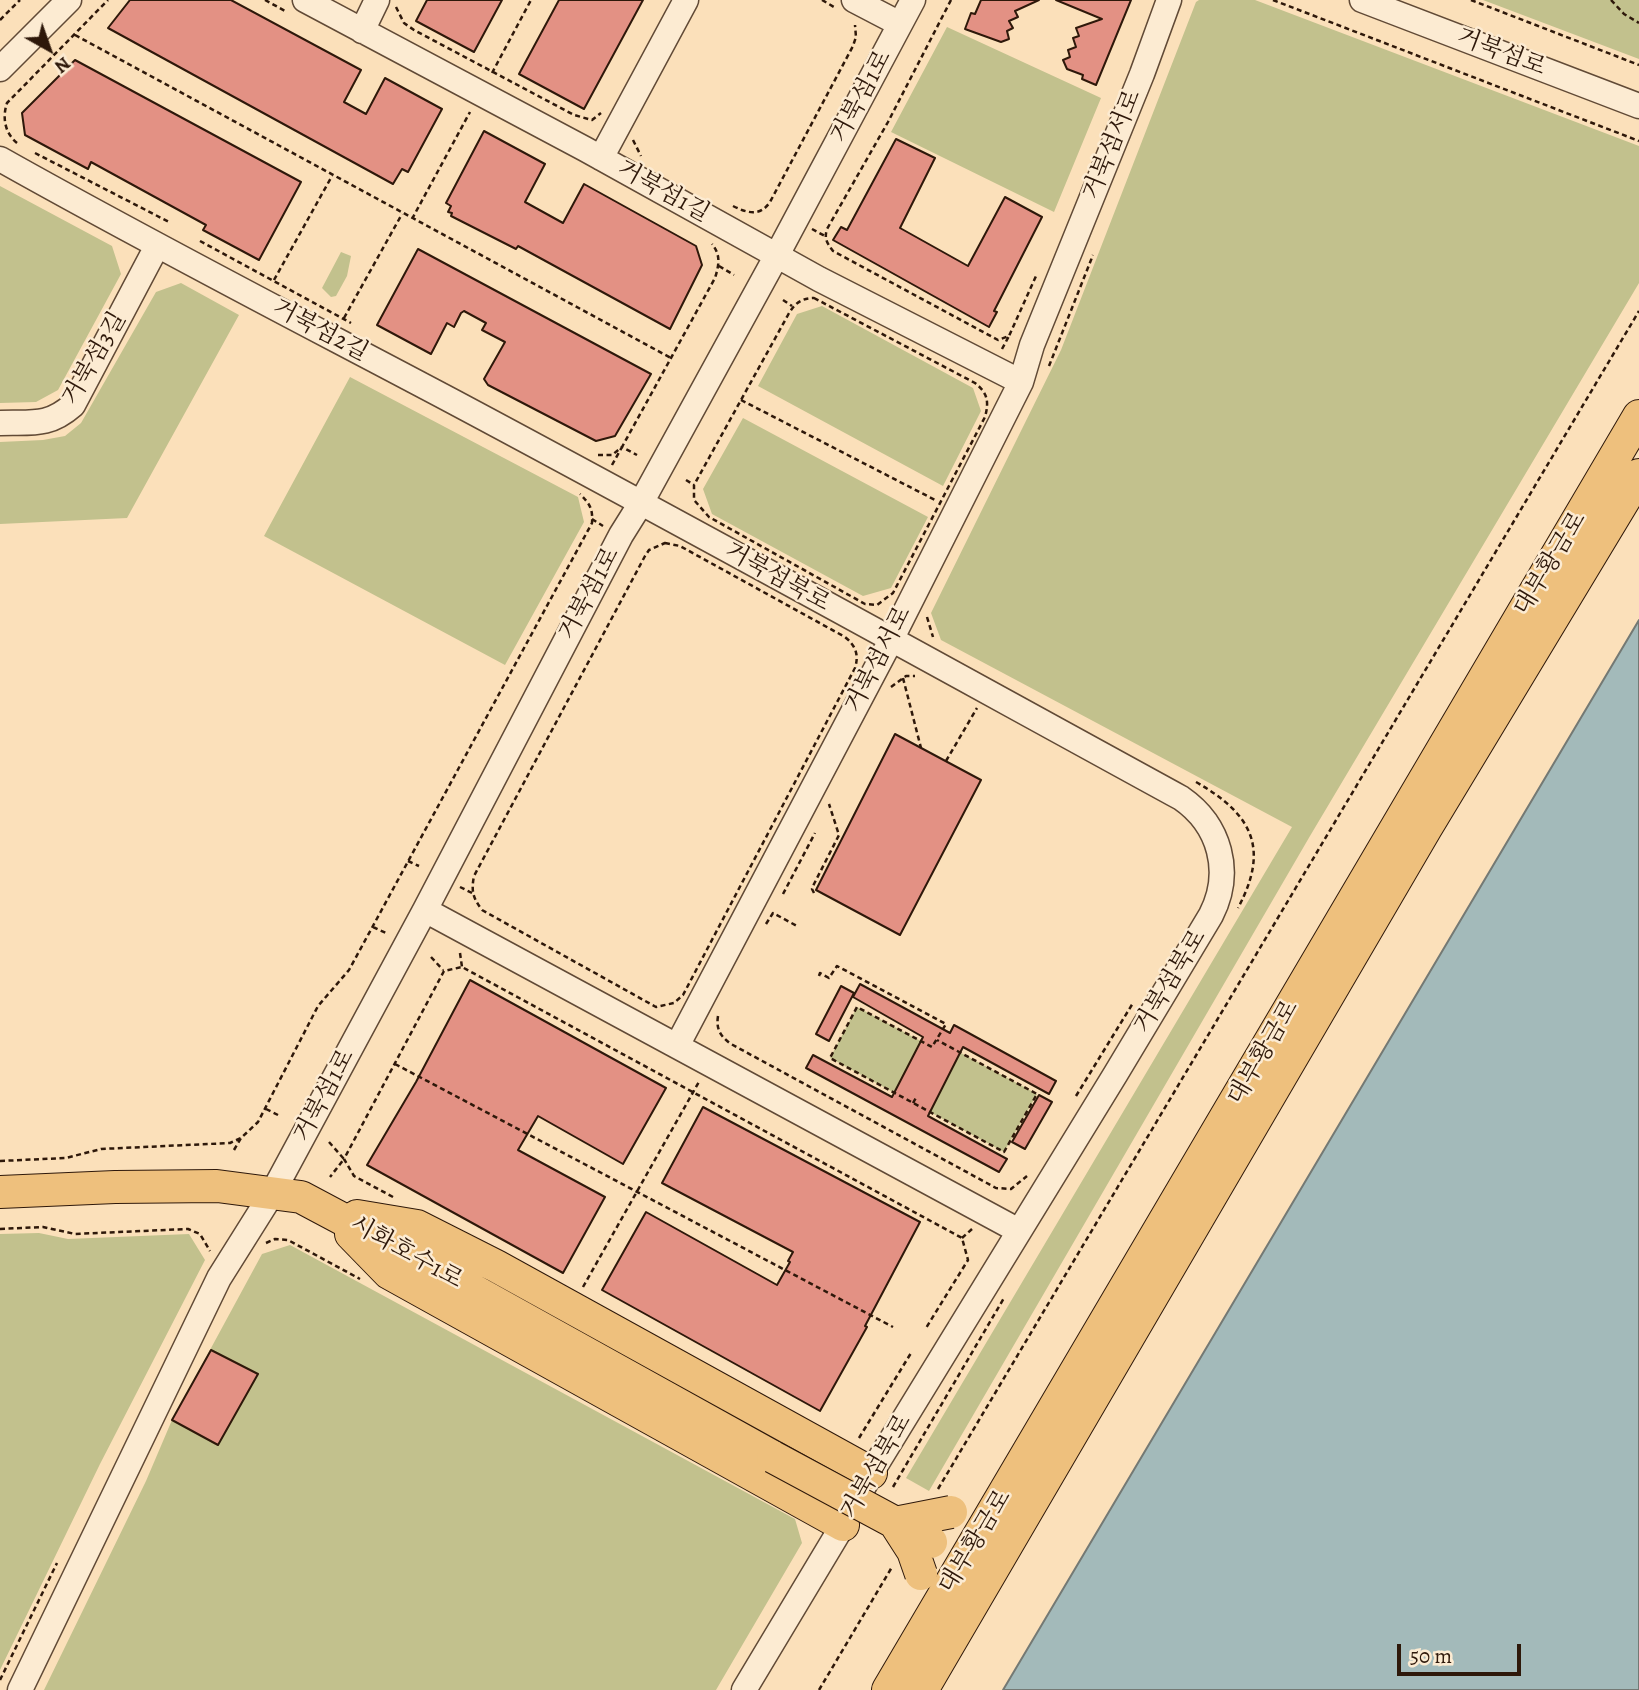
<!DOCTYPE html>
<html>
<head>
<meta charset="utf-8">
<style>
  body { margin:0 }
  #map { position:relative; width:1639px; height:1690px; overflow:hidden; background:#fbe0ba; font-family:Alegreya,serif }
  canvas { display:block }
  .north { position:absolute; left:14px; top:14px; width:70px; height:70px; -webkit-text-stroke:5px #fcebd2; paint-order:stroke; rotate:140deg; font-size:19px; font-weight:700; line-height:28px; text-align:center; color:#2e180a }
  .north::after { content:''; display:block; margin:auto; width:24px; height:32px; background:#2e180a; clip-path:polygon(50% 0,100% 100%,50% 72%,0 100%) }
  .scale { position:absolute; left:1397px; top:1644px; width:124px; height:32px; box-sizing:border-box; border:4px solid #2e180a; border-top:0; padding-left:9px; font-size:21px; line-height:24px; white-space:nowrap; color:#2e180a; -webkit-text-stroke:5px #fcebd2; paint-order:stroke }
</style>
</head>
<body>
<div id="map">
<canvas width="1639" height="1690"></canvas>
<div class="north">N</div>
<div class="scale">50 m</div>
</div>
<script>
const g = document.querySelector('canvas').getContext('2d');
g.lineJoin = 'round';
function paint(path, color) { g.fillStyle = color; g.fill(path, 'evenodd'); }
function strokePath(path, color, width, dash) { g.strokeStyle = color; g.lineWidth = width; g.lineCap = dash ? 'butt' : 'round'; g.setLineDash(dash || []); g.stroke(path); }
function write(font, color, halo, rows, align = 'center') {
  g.font = font + ' Alegreya,"Noto Serif KR",serif'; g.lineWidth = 5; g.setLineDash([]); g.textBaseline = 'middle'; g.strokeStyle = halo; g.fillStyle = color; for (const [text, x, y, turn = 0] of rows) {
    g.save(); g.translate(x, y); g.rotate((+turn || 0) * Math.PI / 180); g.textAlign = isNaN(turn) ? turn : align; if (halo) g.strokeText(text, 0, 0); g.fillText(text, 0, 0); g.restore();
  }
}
paint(new Path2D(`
  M 1199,0 L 1255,0 L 1639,146 L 1639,283 L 1310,836 L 929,1491 L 906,1478 L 1292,827 L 941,640 L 931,613 L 1061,350 L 1196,2 Z
  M 1483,0 L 1639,0 L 1639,59 Z
  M 947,27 L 1101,98 L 1054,212 L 891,132 Z
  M 0,186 L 112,246 L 121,274 L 58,390 L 36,402 L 0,403 Z
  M 341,252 L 351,256 L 347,276 L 336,296 L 331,297 L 322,288 Z
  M 181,283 L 239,315 L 127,518 L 0,524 L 0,442 L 43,440 L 65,436 L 81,423 L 156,292 Z
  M 822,306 L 973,388 L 981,411 L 943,486 L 758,386 L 797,314 Z
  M 350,377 L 578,497 L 584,522 L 505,665 L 264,536 Z
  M 743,418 L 928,517 L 891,588 L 863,596 L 712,514 L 703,489 Z
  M 857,1007 L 932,1047 L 937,1040 L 1037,1094 L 1004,1152 L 830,1058 Z
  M 39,1233 L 68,1239 L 189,1234 L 205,1260 L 100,1464 L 0,1670 L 0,1234 Z
  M 290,1245 L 795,1519 L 802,1543 L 716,1690 L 44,1690 L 146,1481 L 172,1420 L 262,1254 Z`), '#c2c18d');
const water = new Path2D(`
  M 1639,620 L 1639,1690 L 1003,1690 Z`);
paint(water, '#a3baba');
strokePath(water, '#747974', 2);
const building = new Path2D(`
  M 130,0 L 231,0 L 361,70 L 344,102 L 366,114 L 385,78 L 442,109 L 408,172 L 402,169 L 393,184 L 108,28 Z
  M 427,0 L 502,0 L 474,52 L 416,21 Z
  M 559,0 L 643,0 L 584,109 L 519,74 Z
  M 981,0 L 1039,0 L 1015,11 L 1018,17 L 1009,21 L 1013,28 L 1007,31 L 1009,39 L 1001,42 L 965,29 L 971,13 L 975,14 Z
  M 1056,0 L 1131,0 L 1096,85 L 1082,79 L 1083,75 L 1067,69 L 1063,60 L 1070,57 L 1068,50 L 1076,47 L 1073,38 L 1079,36 L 1076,28 L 1102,19 Z
  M 75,60 L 301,182 L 259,260 L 203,230 L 206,225 L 91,162 L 88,169 L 25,135 L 22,113 Z
  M 484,131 L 545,164 L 525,202 L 563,223 L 584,184 L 696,246 L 702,265 L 670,329 L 518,246 L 516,249 L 451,216 L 452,213 L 448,212 L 451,206 L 446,203 Z
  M 896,139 L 935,158 L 900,228 L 968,266 L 1005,197 L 1042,217 L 994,311 L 997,312 L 989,327 L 833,240 L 841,227 L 847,230 Z
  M 418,249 L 651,374 L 615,436 L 596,441 L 488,385 L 484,379 L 505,342 L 482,330 L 486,323 L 464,311 L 461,313 L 454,327 L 447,323 L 431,354 L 377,325 Z
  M 895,734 L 981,780 L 900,935 L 816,890 Z
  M 470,980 L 666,1088 L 623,1164 L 538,1116 L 518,1150 L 605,1197 L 563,1273 L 367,1165 L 416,1082 Z
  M 860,984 L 950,1033 L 954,1025 L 965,1031 L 1056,1081 L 1049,1094 L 963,1047 L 928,1116 L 1007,1159 L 999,1172 L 806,1068 L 813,1055 L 892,1097 L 923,1037 L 853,997 Z
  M 841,986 L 854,993 L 829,1041 L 816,1034 Z
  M 1039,1095 L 1052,1102 L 1025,1149 L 1012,1142 Z
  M 703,1107 L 920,1222 L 865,1326 L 867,1327 L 820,1411 L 602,1290 L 646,1212 L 777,1285 L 790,1262 L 788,1261 L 793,1252 L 662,1183 Z
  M 211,1350 L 258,1374 L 218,1445 L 172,1420 Z`);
paint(building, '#e39184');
strokePath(building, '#2e180a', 2);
const minor = new Path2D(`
  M 305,0 L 585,149 L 819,279 L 1021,382
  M 854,0 L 900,24
  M 1362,0 L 1639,106
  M 362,31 L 377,0
  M 0,69 L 69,0
  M 601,158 L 686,0
  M 0,159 C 149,243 301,321 452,401 C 696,531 938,665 1181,798 C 1220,825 1233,872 1211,915 L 1115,1075 L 871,1473 L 843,1525 L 744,1690
  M 0,423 C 32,422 48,427 73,405 L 157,246
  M 425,910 L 1019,1231
  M 677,1046 L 891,640 L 1021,382 L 1032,345 L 1142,74 L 1169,0
  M 20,1690 L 219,1278 L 273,1192 L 425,910 L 621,535 L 641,503 L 777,255 L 913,0`);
const major = new Path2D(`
  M 0,1192 L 115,1187 L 217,1186 L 301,1197 L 410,1255 L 773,1457
  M 357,1216 L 417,1226 L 496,1266 L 871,1473
  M 351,1234 L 389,1273 L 843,1525
  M 888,1690 L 1639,416
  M 922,1690 L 1426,828 L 1639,475`);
strokePath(minor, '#614a36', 27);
strokePath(major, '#2e180a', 34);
strokePath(new Path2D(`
  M 265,0 L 287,12
  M 822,0 L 834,7
  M 951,0 L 888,122 L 827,229 C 824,239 827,243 833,251 L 998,340 L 1009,336 L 1036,276
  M 1273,0 L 1639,141
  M 1471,0 L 1639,65
  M 1611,0 L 1624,14 L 1639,23
  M 396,7 L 404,23 L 414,30 L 574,115 L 592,120 L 601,113
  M 0,20 L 20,0
  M 75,35 L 671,358
  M 492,73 L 531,0
  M 633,140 L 641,156
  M 17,143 C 5,133 2,118 7,103 L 108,0
  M 35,153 L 171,223
  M 733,206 C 747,213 760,217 770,202 L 853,46 L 856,37 L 855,25
  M 412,219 L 470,112
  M 812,229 L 825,236
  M 200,241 L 351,323
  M 719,266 L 734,275
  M 274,280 L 332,176
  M 814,298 L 975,383 C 988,393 989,402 985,417 L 893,593 L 877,605 L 865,604 L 709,517 L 694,500 L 694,485 L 788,315 C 794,304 801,298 814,298 Z
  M 783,300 L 792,306
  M 344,318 L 402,214
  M 1002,349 L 1009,336
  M 1049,366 L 1093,255
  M 741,400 L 937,501
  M 598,455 L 612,455 L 622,447 L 715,278 C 719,265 721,255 712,244
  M 612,465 L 622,447 L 637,455
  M 686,480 L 694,485
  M 592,519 L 603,526
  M 665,543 L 680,546 L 845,637 C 856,646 859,655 855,668 L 683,995 L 674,1003 L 656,1007 L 482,910 C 473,898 471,891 474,876 L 645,556 L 649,550 Z
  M 927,617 L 933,637
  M 903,678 L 921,748
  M 891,687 L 906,676 L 915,676
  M 946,761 L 977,708
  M 1196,782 C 1252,814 1270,848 1238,908
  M 408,861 L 419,866
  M 460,887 L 472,893
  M 814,893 L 812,889 L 814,884 L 839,835 L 829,804
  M 783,894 L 815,833
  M 766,924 L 773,913 L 797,926
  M 373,927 L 386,933
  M 460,953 L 462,967
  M 431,957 L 443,970
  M 819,976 L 820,973 L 829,978 L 837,966 L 946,1024 L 932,1047 L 857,1007 L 830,1058 L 1004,1152 L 1037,1094 L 937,1040
  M 718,1016 C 716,1029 720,1036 731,1044 L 996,1188 L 1011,1189 L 1027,1176
  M 395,1064 L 893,1327
  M 1076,1096 L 1133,1003
  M 913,1103 L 917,1096
  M 266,1109 L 278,1115
  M 329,1142 L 344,1159 L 330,1177
  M 234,1150 L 241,1138
  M 0,1161 L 66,1158 L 101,1149 L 230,1143 L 241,1138 L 258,1122 L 318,1006 L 349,970 L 592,523 C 593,509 590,504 580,494
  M 393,1197 L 354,1176 L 344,1159 L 444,971 L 462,967 L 962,1238 L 968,1260 L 926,1328
  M 0,1229 L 43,1227 L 75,1234 L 188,1229 L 200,1234 L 210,1251
  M 962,1238 L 972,1229
  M 266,1243 L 275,1239 L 288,1240 L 360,1279
  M 583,1287 L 700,1080
  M 859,1438 L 911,1353
  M 893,1487 L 1004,1298
  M 938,1489 L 1639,311
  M 0,1680 L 57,1563
  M 819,1690 L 892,1567`), '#2e180a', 2.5, [5, 3.5]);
strokePath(minor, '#fcebd2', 24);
strokePath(major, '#eec07d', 32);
const majorBridge = new Path2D(`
  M 773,1457 L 931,1542
  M 921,1574 L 913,1551 L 895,1523 L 951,1512`);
strokePath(majorBridge, '#2e180a', 34, []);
strokePath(majorBridge, '#eec07d', 32);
write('24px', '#2e180a', '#fcebd2', [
  ["거북섬로",1501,53,21],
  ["거북섬1로",862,97,-62],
  ["거북섬서로",1113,145,-68],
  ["거북섬1길",663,192,29],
  ["거북섬2길",320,331,28],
  ["거북섬3길",95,359,-60],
  ["대부황금로",1551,564,-59],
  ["거북섬북로",777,578,29],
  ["거북섬1로",590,594,-62],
  ["거북섬서로",879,660,-63],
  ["거북섬북로",1171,982,-59],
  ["대부황금로",1264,1053,-60],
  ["거북섬1로",325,1096,-62],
  ["시화호수1로",406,1253,29],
  ["거북섬북로",877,1467,-60],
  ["대부황금로",976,1542,-59]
]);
</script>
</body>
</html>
